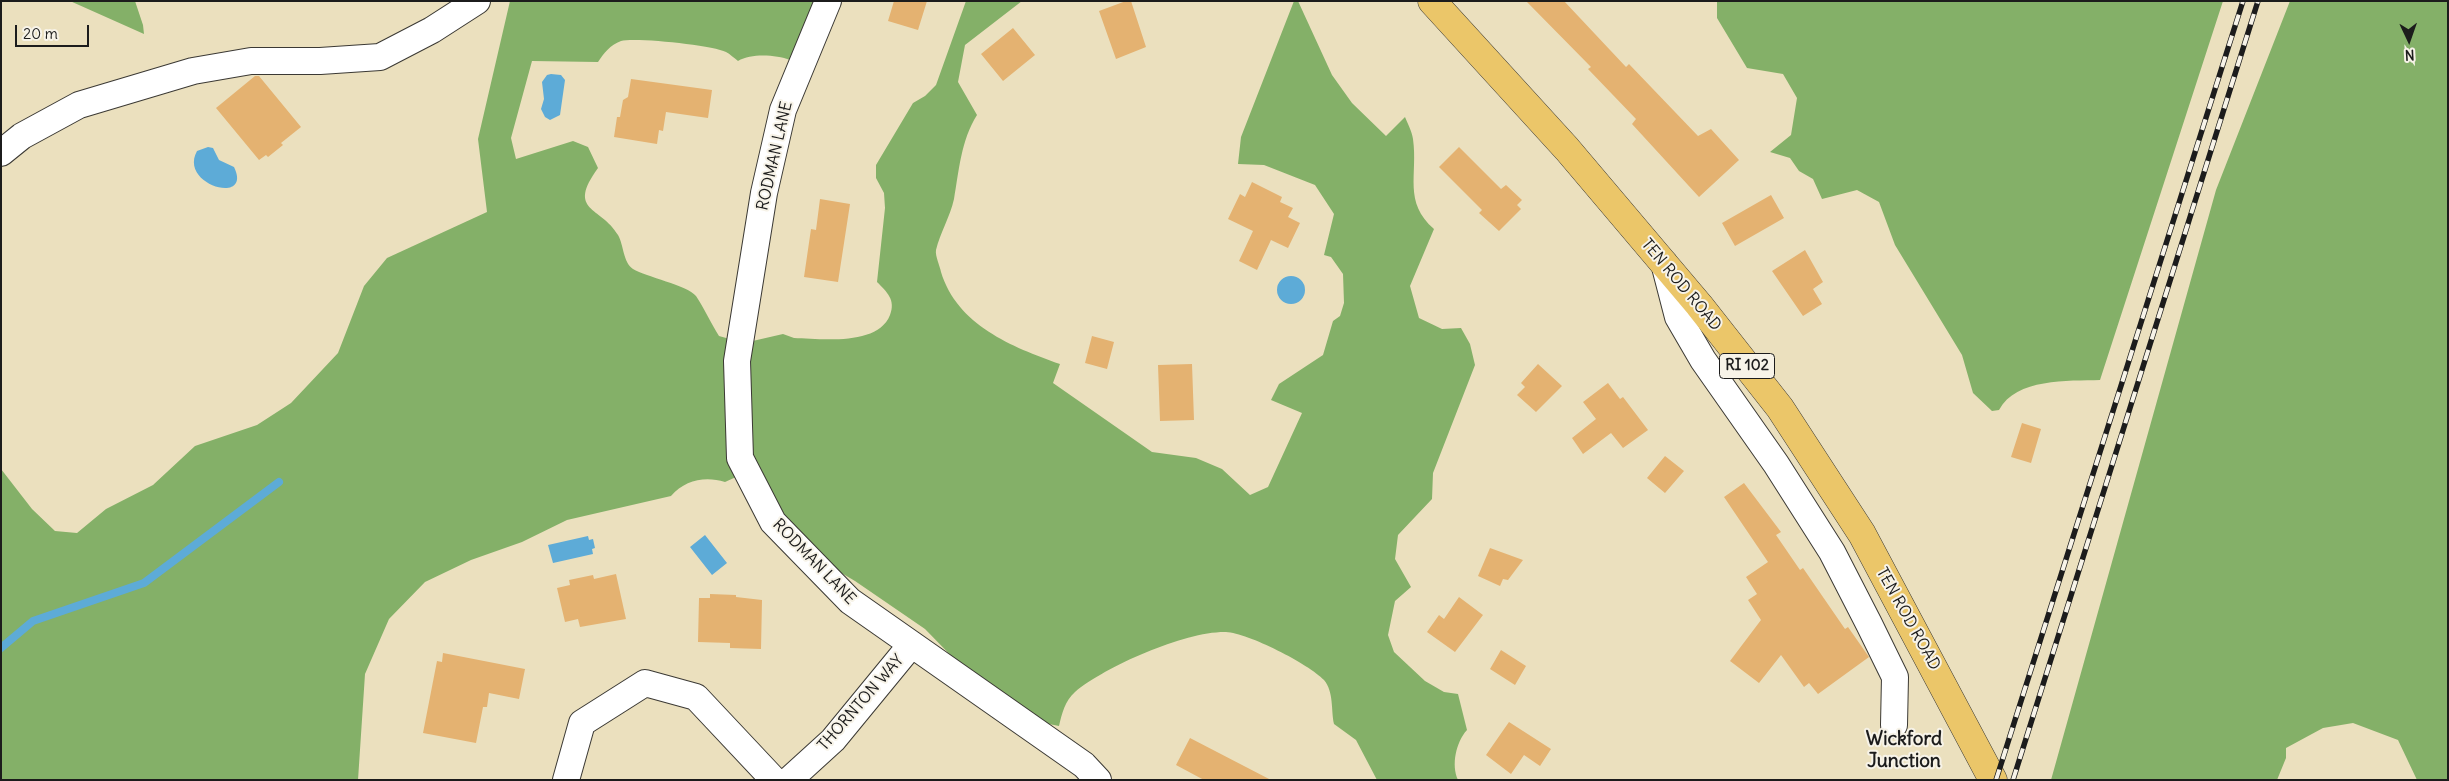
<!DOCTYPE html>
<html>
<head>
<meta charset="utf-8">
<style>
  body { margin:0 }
  #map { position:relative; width:2449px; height:781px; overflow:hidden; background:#ebe0be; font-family:Delius,sans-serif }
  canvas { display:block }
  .frame { position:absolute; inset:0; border:2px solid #1c1c1c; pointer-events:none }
  .north { position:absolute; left:2384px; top:15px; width:50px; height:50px; -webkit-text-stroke:4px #f7f3e8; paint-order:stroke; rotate:177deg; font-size:14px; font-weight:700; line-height:20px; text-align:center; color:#1c1c1c }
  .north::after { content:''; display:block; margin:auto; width:18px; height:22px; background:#1c1c1c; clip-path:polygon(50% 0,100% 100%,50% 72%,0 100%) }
  .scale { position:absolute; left:15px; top:25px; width:74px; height:22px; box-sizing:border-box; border:2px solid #1c1c1c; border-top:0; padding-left:6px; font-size:15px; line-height:18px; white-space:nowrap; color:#1c1c1c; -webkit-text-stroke:4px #f7f3e8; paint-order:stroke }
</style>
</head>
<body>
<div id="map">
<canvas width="2449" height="781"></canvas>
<div class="frame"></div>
<div class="north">N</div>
<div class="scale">20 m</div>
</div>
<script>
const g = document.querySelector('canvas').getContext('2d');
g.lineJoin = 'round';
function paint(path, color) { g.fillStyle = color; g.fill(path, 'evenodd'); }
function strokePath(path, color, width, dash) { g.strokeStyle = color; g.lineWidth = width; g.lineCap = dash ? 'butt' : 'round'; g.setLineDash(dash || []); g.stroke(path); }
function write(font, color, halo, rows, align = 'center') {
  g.font = font + ' Delius,sans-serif'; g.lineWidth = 4; g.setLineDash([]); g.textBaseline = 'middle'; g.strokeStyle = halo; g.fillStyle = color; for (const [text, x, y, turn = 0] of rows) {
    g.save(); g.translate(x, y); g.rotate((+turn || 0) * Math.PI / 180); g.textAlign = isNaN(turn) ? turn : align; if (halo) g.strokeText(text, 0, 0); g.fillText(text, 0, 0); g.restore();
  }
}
paint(new Path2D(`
  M 70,1 L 135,1 L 143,25 L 144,34 Z
  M 510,1 L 817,1 L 790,60 C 776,55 752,53 738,61 C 734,58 730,54 726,52 C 713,45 634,37 621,41 C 610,45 604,53 598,62 L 532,61 L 511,138 L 516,159 L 573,141 L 588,147 L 598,168 C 566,212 601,206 618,235 C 624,246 623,262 633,269 C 646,277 687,285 696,296 C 703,306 712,325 719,336 L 744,343 L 783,334 L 794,338 C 822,339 878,346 890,315 C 896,300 887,292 877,282 L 885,208 L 884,193 L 876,178 L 876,165 L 913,103 L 925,96 L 936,85 L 966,1 L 1022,1 L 965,45 L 958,82 L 977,115 C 961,140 959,171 954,199 C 950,217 940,233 936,250 C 935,256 940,266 941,272 C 957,325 1012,347 1060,364 L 1053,383 L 1152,452 L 1196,458 L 1222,469 L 1250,495 L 1268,487 L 1302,413 L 1271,400 L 1279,384 L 1323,355 L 1333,321 L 1340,316 L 1344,303 L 1343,274 L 1331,257 L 1324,255 L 1334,214 L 1315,185 L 1264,165 L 1238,164 L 1241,137 L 1294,1 L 1298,1 L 1332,75 L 1352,103 L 1386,136 L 1405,117 C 1408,124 1412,132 1413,139 C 1418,175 1403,202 1434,229 L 1410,286 L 1419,318 L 1442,329 L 1461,328 L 1470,344 L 1475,365 L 1433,473 L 1432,499 L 1398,535 L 1395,559 L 1411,587 L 1395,601 L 1388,635 L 1394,652 L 1425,681 L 1444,692 L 1458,694 L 1467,730 C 1456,742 1451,765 1458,780 L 1377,780 L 1356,740 L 1334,724 C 1331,710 1334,692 1324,680 C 1309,664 1248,633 1226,632 C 1186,631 1106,666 1075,692 C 1065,701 1062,713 1059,726 L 1044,723 L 966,671 L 925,629 L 855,581 L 821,561 L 747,472 L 725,482 C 705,476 685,480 671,496 L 567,520 L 522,542 L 471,560 L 425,582 L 389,619 L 365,674 L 358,780 L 1,780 L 1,469 L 32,509 L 55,531 L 77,533 L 106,509 L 153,485 L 195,446 L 257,425 L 291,403 L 338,353 L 364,286 L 387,258 L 487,212 L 478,139 Z
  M 1717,1 L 2223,1 L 2100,380 C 2068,381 2016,378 1999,410 L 1992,411 L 1973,393 L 1962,355 L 1895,245 L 1879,202 L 1857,190 L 1822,199 L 1813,179 L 1799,171 L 1790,158 L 1770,152 L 1791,135 L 1797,98 L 1783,74 L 1747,68 L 1717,18 Z
  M 2290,1 L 2448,1 L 2448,780 L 2417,780 L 2398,740 L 2353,723 L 2323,728 L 2286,748 L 2286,758 L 2277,780 L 2051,780 L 2216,190 Z`), '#84b068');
paint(new Path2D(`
  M 551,74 L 561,75 L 565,80 L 560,115 L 550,120 L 545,117 L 541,109 L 544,99 L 542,82 L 547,75 Z
  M 208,147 L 213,148 L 219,160 L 234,167 C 253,206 178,185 197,151 Z
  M1277 290a14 14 0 1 1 28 0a14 14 0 1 1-28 0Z
  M 705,535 L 727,563 L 712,575 L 690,547 Z
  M 588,536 L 589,540 L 593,539 L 595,548 L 592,549 L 593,554 L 553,563 L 548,545 Z`), '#5dabd7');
strokePath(new Path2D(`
  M 1,648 L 33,621 L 144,583 L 279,482`), '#5dabd7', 8);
paint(new Path2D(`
  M 894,1 L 927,1 L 918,30 L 888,21 Z
  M 1126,1 L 1131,1 L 1146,47 L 1116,59 L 1099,11 Z
  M 1526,1 L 1564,1 L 1626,67 L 1629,64 L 1698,136 L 1711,129 L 1739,160 L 1699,197 L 1632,124 L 1636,119 L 1588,69 L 1591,67 Z
  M 1013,28 L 1035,55 L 1003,81 L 981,54 Z
  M 255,76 L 259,76 L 301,127 L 281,143 L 283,145 L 268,157 L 266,155 L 259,160 L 216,108 Z
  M 631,79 L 712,90 L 708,118 L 666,112 L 663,131 L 659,130 L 657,144 L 614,137 L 617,117 L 620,117 L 623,100 L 628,97 Z
  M 1459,147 L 1501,189 L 1506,185 L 1522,200 L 1517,205 L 1521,209 L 1499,231 L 1479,213 L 1482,210 L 1439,167 Z
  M 1252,182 L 1282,197 L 1280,202 L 1293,208 L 1288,217 L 1300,223 L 1288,248 L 1271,240 L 1257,270 L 1239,261 L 1253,231 L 1228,219 L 1240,194 L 1245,197 Z
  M 1771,195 L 1784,218 L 1735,246 L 1722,223 Z
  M 820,199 L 850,204 L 838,282 L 804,277 L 811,229 L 816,230 Z
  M 1805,250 L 1823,282 L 1813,289 L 1822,304 L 1803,316 L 1772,271 Z
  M 1092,336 L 1114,342 L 1107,369 L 1085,363 Z
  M 1192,364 L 1194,420 L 1160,421 L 1158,365 Z
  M 1538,364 L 1562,386 L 1536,412 L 1517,395 L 1525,387 L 1521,383 Z
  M 1608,383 L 1620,399 L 1623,397 L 1648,430 L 1623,448 L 1611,433 L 1583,454 L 1572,438 L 1596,419 L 1583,402 Z
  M 2022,423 L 2041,429 L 2031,463 L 2011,457 Z
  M 1665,456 L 1684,471 L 1665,493 L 1647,478 Z
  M 1744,483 L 1781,532 L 1776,535 L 1800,570 L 1803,568 L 1845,629 L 1848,627 L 1869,657 L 1818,694 L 1809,683 L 1804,687 L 1781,655 L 1759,683 L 1730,661 L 1761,620 L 1748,600 L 1757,594 L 1746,577 L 1768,562 L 1724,497 Z
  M 1490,548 L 1523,560 L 1508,580 L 1503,579 L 1500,586 L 1478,576 Z
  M 616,574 L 626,619 L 580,627 L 578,619 L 565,622 L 557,588 L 570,585 L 569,580 L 593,575 L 594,579 Z
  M 710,594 L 736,595 L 736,597 L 762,600 L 761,649 L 730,648 L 730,643 L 698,642 L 699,598 L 710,598 Z
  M 1459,597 L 1483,615 L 1455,652 L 1427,632 L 1439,615 L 1444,619 Z
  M 1501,650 L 1526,666 L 1515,685 L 1490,669 Z
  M 443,653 L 525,669 L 519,699 L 489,693 L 487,707 L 483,707 L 476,743 L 423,733 L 437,661 L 442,662 Z
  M 1509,722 L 1551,749 L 1540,766 L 1524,755 L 1511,774 L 1486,755 Z
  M 1190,738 L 1271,780 L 1204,780 L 1176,765 Z`), '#e4b271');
const minor = new Path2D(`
  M 828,1 L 783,110 L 764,193 L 737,361 L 740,458 L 773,522 L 850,601 L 1084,765 L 1098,780
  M 1,153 L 22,136 L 79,105 L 193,71 L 251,61 L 320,61 L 380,57 L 432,30 L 477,1
  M 1664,263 L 1678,317 L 1703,360 L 1776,464 L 1832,552 L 1869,624 L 1895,677 L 1894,725
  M 566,780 L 582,723 L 645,683 L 696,697 L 774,780
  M 789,780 L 833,740 L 911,645`);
const major = new Path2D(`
  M 1432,1 L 1567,149 L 1699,305 L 1780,408 L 1862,534 L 1993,780`);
strokePath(minor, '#3b3934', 28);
strokePath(major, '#3b3934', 29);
strokePath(minor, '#fff', 26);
strokePath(major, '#ebc669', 28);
const rail = new Path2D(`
  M 1996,780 L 2243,1
  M 2013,780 L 2258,1`);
strokePath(rail, '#1c1c1c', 5.5);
strokePath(rail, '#f7f3e8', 4, [11]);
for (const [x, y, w] of [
  [1747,366,55]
]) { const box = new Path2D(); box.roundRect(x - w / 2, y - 12.5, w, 25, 4); g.fillStyle = '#f7f3e8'; g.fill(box); strokePath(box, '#1c1c1c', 1); }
write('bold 15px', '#1c1c1c', null, [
  ["RI 102",1747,366]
]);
write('16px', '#1c1c1c', '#f7f3e8', [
  ["RODMAN LANE",775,156,-77],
  ["TEN ROD ROAD",1681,285,50],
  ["RODMAN LANE",814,562,46],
  ["TEN ROD ROAD",1908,619,61],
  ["THORNTON WAY",861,703,-49]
]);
write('bold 19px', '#1c1c1c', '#f7f3e8', [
  ["Wickford",1904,740],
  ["Junction",1904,762]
]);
</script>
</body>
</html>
